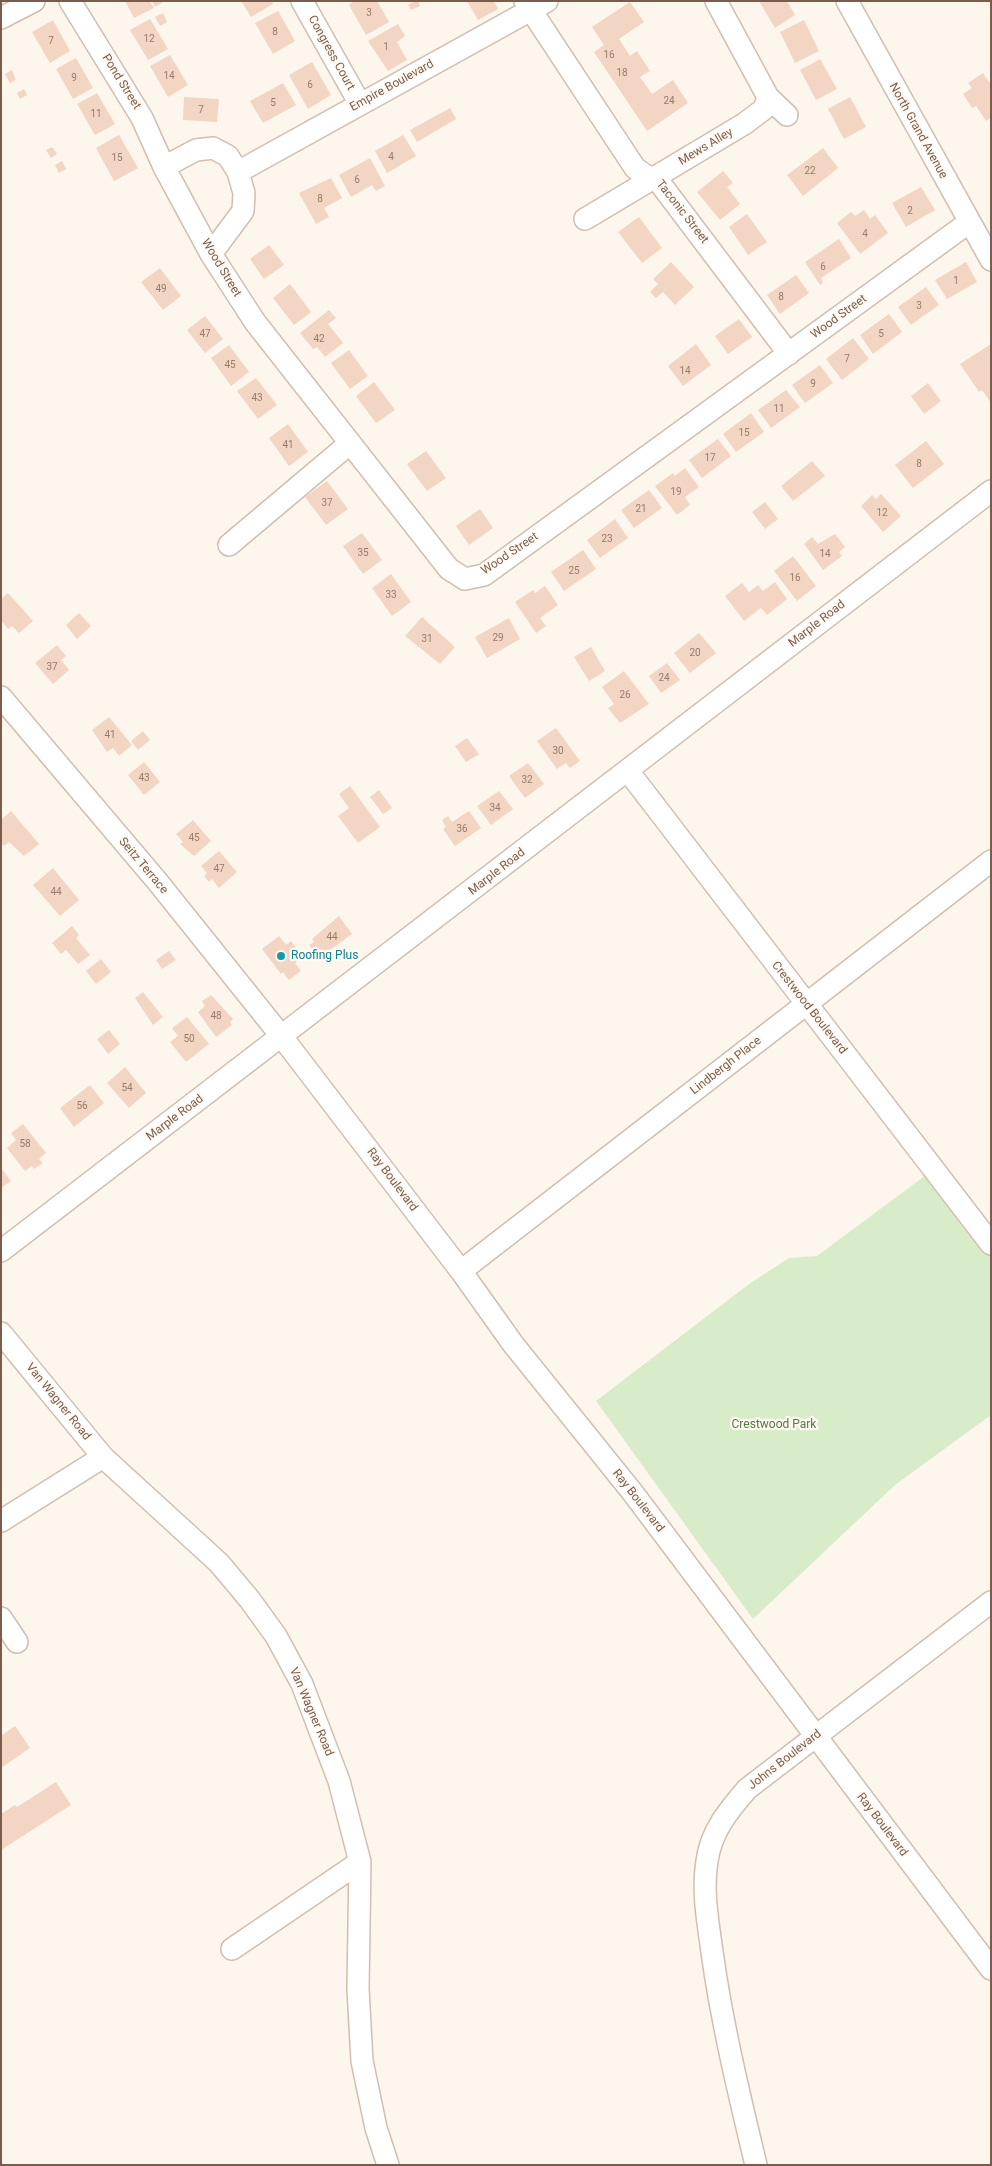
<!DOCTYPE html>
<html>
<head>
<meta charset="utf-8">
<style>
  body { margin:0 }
  #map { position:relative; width:992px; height:2166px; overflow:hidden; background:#fdf6ec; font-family:Roboto,sans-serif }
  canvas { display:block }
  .frame { position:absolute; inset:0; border:2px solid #7a5c4d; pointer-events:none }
</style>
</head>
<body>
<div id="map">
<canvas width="992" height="2166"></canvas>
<div class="frame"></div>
</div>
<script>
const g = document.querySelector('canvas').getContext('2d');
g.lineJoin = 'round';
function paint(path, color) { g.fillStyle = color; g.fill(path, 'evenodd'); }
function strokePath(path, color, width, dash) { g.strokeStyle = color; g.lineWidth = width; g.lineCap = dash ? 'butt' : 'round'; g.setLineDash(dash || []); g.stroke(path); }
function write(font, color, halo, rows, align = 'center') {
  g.font = font + ' Roboto,sans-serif'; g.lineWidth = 4.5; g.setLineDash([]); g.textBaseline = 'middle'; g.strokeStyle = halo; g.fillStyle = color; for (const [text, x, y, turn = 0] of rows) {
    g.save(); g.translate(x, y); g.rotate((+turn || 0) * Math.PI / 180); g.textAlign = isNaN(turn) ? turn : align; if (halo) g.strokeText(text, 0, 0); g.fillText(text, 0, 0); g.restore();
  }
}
paint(new Path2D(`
  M 930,1172 L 991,1253 L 991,1415 L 895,1485 L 753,1619 L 596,1401 L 749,1284 L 789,1258 L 817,1256 Z`), '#d8ecc9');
paint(new Path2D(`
  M 125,1 L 150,1 L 154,8 L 134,18 Z
  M 152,1 L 161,1 L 162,3 L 155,7 Z
  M 241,1 L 272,1 L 273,4 L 251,17 Z
  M 354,1 L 377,1 L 389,22 L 366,35 L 349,5 Z
  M 415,1 L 418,1 L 420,6 L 411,10 L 408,5 Z
  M 467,1 L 494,1 L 498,9 L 478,20 Z
  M 759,1 L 787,1 L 795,15 L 775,28 Z
  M 630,2 L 644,22 L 619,39 L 630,56 L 637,51 L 650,71 L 640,77 L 652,94 L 673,80 L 688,103 L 647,131 L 594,52 L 604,45 L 592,27 Z
  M 278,11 L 295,41 L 273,54 L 255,23 Z
  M 163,13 L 167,22 L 160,26 L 155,17 Z
  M 150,19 L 168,49 L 148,60 L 130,30 Z
  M 53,20 L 70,51 L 50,63 L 32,32 Z
  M 804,20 L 819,51 L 795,63 L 780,32 Z
  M 398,24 L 405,36 L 397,42 L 407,60 L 388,71 L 368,41 Z
  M 170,55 L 188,85 L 168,97 L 150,66 Z
  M 76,58 L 93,88 L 73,99 L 56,69 Z
  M 820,59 L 837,89 L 816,100 L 800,70 Z
  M 312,62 L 331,95 L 308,109 L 289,75 Z
  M 12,70 L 16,80 L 10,83 L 5,74 Z
  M 983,73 L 991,85 L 991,118 L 986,121 L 976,106 L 972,108 L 963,94 L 972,88 L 968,83 Z
  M 283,83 L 296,105 L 263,123 L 250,101 Z
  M 24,89 L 27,95 L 20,99 L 17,93 Z
  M 97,93 L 115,124 L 95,135 L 77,104 Z
  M 184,97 L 219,99 L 217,122 L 183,120 Z
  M 850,97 L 866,127 L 844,139 L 828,109 Z
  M 450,108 L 456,119 L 417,142 L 410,130 Z
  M 119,135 L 138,168 L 114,181 L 96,148 Z
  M 403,135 L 416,156 L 387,173 L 375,151 Z
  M 52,147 L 57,154 L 51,158 L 46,150 Z
  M 823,148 L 838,168 L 803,196 L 787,175 Z
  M 370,158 L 385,186 L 376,191 L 372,185 L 351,197 L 339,175 Z
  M 62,161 L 66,169 L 59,173 L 55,165 Z
  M 723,171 L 733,183 L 727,187 L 740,204 L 720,220 L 697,192 Z
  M 331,178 L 342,198 L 324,208 L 329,217 L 316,224 L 299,193 Z
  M 921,187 L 935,210 L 906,227 L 892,203 Z
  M 864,210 L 870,219 L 875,215 L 888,233 L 860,254 L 837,223 L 851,212 L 855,216 Z
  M 747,214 L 767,242 L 748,255 L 729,227 Z
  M 639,217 L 662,248 L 642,263 L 618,232 Z
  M 839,239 L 851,258 L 821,278 L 823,283 L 820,285 L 805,262 Z
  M 269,245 L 284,265 L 264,279 L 250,259 Z
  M 671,262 L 694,287 L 675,305 L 663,292 L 656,298 L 650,292 L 658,284 L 653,279 Z
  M 966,262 L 977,282 L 947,299 L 935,280 Z
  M 160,268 L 181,296 L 163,310 L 141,282 Z
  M 796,275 L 809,293 L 780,314 L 767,295 Z
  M 290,284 L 311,312 L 294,325 L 273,298 Z
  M 926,287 L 939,305 L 911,325 L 898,307 Z
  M 329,310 L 336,318 L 328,324 L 343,343 L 325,357 L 317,347 L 313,349 L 300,333 Z
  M 889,314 L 902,332 L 873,354 L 860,335 Z
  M 205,316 L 223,339 L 205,353 L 187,330 Z
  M 739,319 L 752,337 L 728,354 L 715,336 Z
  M 853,338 L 869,359 L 842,380 L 826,359 Z
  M 696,344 L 711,365 L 683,386 L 668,366 Z
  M 991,344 L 991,403 L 982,390 L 979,392 L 960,364 Z
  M 229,345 L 249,372 L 231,386 L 211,358 Z
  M 349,350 L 368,376 L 350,389 L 331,363 Z
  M 820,365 L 833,383 L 805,403 L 792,385 Z
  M 256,378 L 277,405 L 258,419 L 237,391 Z
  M 374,382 L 395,410 L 376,423 L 356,396 Z
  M 928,383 L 941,401 L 924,414 L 911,396 Z
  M 786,390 L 800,407 L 771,428 L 758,410 Z
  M 751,413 L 764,432 L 736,452 L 723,434 Z
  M 288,424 L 308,452 L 289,466 L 269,438 Z
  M 718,439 L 731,456 L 702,478 L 689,460 Z
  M 926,441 L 944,464 L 913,488 L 895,465 Z
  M 426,451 L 446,478 L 427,491 L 407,464 Z
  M 812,461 L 825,476 L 793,501 L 781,486 Z
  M 685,468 L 699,487 L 685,497 L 690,505 L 677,515 L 655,486 L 673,473 L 675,476 Z
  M 327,481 L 348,509 L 326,525 L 305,497 Z
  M 649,490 L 662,508 L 634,528 L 621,510 Z
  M 881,494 L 901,516 L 883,532 L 861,506 L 872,495 L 876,499 Z
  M 765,502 L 778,519 L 765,529 L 752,512 Z
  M 480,509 L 493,528 L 469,545 L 456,526 Z
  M 615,519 L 628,538 L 600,558 L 587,540 Z
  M 362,533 L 382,560 L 363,574 L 343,546 Z
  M 835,534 L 845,547 L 839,552 L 842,556 L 823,570 L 804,544 L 812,537 L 818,544 Z
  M 583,550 L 596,569 L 564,591 L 551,572 Z
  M 793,556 L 816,586 L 797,601 L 774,571 Z
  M 391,574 L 411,602 L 392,616 L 372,588 Z
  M 775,582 L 787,599 L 767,615 L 761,608 L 744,621 L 725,596 L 742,583 L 749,592 L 758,585 L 763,591 Z
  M 545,586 L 558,605 L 540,618 L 546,626 L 536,633 L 515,602 L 533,590 L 535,593 Z
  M 8,593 L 33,621 L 19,633 L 12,626 L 8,629 L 1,620 L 1,599 Z
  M 79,613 L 91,626 L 77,639 L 66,625 Z
  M 422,617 L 455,647 L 440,664 L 405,636 Z
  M 509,618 L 520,639 L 487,658 L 475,637 Z
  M 699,633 L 716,653 L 690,673 L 674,653 Z
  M 57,645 L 66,656 L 61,660 L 69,670 L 53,684 L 35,663 Z
  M 591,647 L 605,671 L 589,681 L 574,657 Z
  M 667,663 L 680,680 L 661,693 L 649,676 Z
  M 624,671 L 649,704 L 620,723 L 608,708 L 614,704 L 602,687 Z
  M 109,717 L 132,745 L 119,756 L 113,748 L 107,752 L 92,730 Z
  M 556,728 L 580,761 L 570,768 L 566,763 L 557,769 L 537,741 Z
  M 143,731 L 150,740 L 138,750 L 131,741 Z
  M 467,738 L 479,754 L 466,762 L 455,746 Z
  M 144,762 L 160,782 L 144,795 L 128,775 Z
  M 528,763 L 544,784 L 525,798 L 509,776 Z
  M 350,786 L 380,827 L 358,843 L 338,816 L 349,808 L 339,794 Z
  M 379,790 L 392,808 L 383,814 L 370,797 Z
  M 499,791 L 513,809 L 491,825 L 477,806 Z
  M 11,811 L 39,844 L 24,856 L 9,842 L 4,846 L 1,843 L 1,820 Z
  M 469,811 L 481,828 L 455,846 L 443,829 L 446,827 L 442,820 L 448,816 L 452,822 Z
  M 193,820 L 211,841 L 194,856 L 180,844 L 183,842 L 176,834 Z
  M 219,851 L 237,872 L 219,888 L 212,879 L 209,882 L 204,876 L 207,873 L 201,866 Z
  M 53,868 L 79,900 L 60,916 L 33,885 Z
  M 339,916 L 352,934 L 319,958 L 309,945 L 314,942 L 312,939 Z
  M 72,926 L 79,935 L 76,938 L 90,955 L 78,964 L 66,950 L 61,954 L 52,943 Z
  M 279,936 L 286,945 L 291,941 L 296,948 L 291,951 L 298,961 L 295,963 L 301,971 L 289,980 L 283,972 L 281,974 L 262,949 Z
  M 169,951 L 176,960 L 162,969 L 156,960 Z
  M 101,959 L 111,972 L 96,984 L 86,971 Z
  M 143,992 L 163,1017 L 153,1025 L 135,998 Z
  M 211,995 L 233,1019 L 230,1022 L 232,1025 L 216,1037 L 198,1012 L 205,1006 L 202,1001 Z
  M 187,1017 L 209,1044 L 186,1062 L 170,1042 L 178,1036 L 172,1028 Z
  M 109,1030 L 120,1044 L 108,1054 L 97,1039 Z
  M 125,1067 L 146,1093 L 129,1108 L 107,1083 Z
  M 90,1085 L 104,1103 L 74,1127 L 60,1108 Z
  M 23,1124 L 46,1153 L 39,1159 L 43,1163 L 34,1169 L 32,1166 L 25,1171 L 7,1148 L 16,1140 L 11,1133 Z
  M 1,1168 L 11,1181 L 1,1188 Z
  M 15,1726 L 30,1748 L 1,1768 L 1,1736 Z
  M 56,1782 L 71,1805 L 1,1850 L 1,1814 L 15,1805 L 17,1807 Z`), '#f3d5c3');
const minor = new Path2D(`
  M 70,1 L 142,118 L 164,167 L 211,254 L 255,322 L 449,569 L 465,579 L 484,575 L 968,223
  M 302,1 L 360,104
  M 525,1 L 635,168 L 648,177 L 656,178 L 789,354
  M 716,1 L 768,97 L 787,115
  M 847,1 L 991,260
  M 1,18 L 34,1
  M 164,167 L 196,150 L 213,148 L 228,156 L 238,172 L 244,193 L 243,211 L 211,254
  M 238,172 L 547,1
  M 585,219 L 744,124 L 764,109 L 768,97
  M 229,545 L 349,444
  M 1,697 L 157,881 L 282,1037 L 461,1271 L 513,1344 L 633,1493 L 991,1969
  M 628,771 L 991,1244
  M 1,1251 L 991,491
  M 461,1271 L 991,861
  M 1,1333 L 103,1457 L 219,1563 L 250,1600 L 276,1636 L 302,1684 L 339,1781 L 360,1862 L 358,1989 L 362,2061 L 376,2128 L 388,2165
  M 1,1521 L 103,1457
  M 1,1618 L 17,1642
  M 232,1949 L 360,1862
  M 756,2165 C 739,2094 722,2024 712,1952 C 708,1922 702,1891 707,1861 C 711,1831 729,1810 747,1789 L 991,1602`);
strokePath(minor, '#d1beb0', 24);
strokePath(minor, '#fff', 21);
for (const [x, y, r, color] of [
  [281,956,5,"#0f9aa8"]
]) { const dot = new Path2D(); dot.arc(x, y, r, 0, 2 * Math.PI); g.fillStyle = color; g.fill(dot); strokePath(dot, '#fffaf3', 2); }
write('10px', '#987a6a', null, [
  ["3",369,13],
  ["8",275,32],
  ["12",149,39],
  ["7",51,41],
  ["1",386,47],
  ["16",609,55],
  ["18",622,73],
  ["14",169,76],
  ["9",74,78],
  ["6",310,85],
  ["24",669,101],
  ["5",273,103],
  ["7",201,110],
  ["11",96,114],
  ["4",391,157],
  ["15",117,158],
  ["22",810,171],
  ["6",357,180],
  ["8",320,199],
  ["2",910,211],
  ["4",865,234],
  ["6",823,267],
  ["1",956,281],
  ["49",161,289],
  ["8",781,297],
  ["3",919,306],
  ["47",205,334],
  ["5",881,334],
  ["42",319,339],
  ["7",847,359],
  ["45",230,365],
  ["14",685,371],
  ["9",813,384],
  ["43",257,398],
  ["11",779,409],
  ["15",744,433],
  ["41",288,445],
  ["17",710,458],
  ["8",919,464],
  ["19",676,492],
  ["37",327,503],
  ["21",641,509],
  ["12",882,513],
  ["23",607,539],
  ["35",363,553],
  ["14",825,554],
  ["25",574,571],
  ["16",795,578],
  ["33",391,595],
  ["29",498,638],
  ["31",427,639],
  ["20",695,653],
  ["37",52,667],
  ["24",664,678],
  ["26",625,695],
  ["41",110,735],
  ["30",558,751],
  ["43",144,778],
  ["32",527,780],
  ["34",495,808],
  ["36",462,829],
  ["45",194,838],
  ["47",219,869],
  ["44",56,892],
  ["44",332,937],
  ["48",216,1016],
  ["50",189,1039],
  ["54",127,1088],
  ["56",82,1106],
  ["58",25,1144]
]);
write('12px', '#7a5c4d', '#fffaf3', [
  ["Congress Court",331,53,61],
  ["Pond Street",121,82,58],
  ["Empire Boulevard",392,86,-29],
  ["North Grand Avenue",918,131,61],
  ["Mews Alley",706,147,-31],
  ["Taconic Street",682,212,52],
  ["Wood Street",221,268,59],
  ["Wood Street",839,317,-36],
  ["Wood Street",510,554,-34],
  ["Marple Road",817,624,-38],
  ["Seitz Terrace",143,866,50],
  ["Marple Road",497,872,-38],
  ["Crestwood Boulevard",809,1008,52],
  ["Lindbergh Place",726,1066,-38],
  ["Marple Road",175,1118,-37],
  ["Ray Boulevard",392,1180,53],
  ["Van Wagner Road",58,1402,51],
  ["Ray Boulevard",638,1501,52],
  ["Van Wagner Road",311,1712,67],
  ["Johns Boulevard",785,1760,-38],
  ["Ray Boulevard",882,1825,53]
]);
write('12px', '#0d838f', '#fffaf3', [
  ["Roofing Plus",291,956]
], 'left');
write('12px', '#537a41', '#fffaf3', [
  ["Crestwood Park",774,1425]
]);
</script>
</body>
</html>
